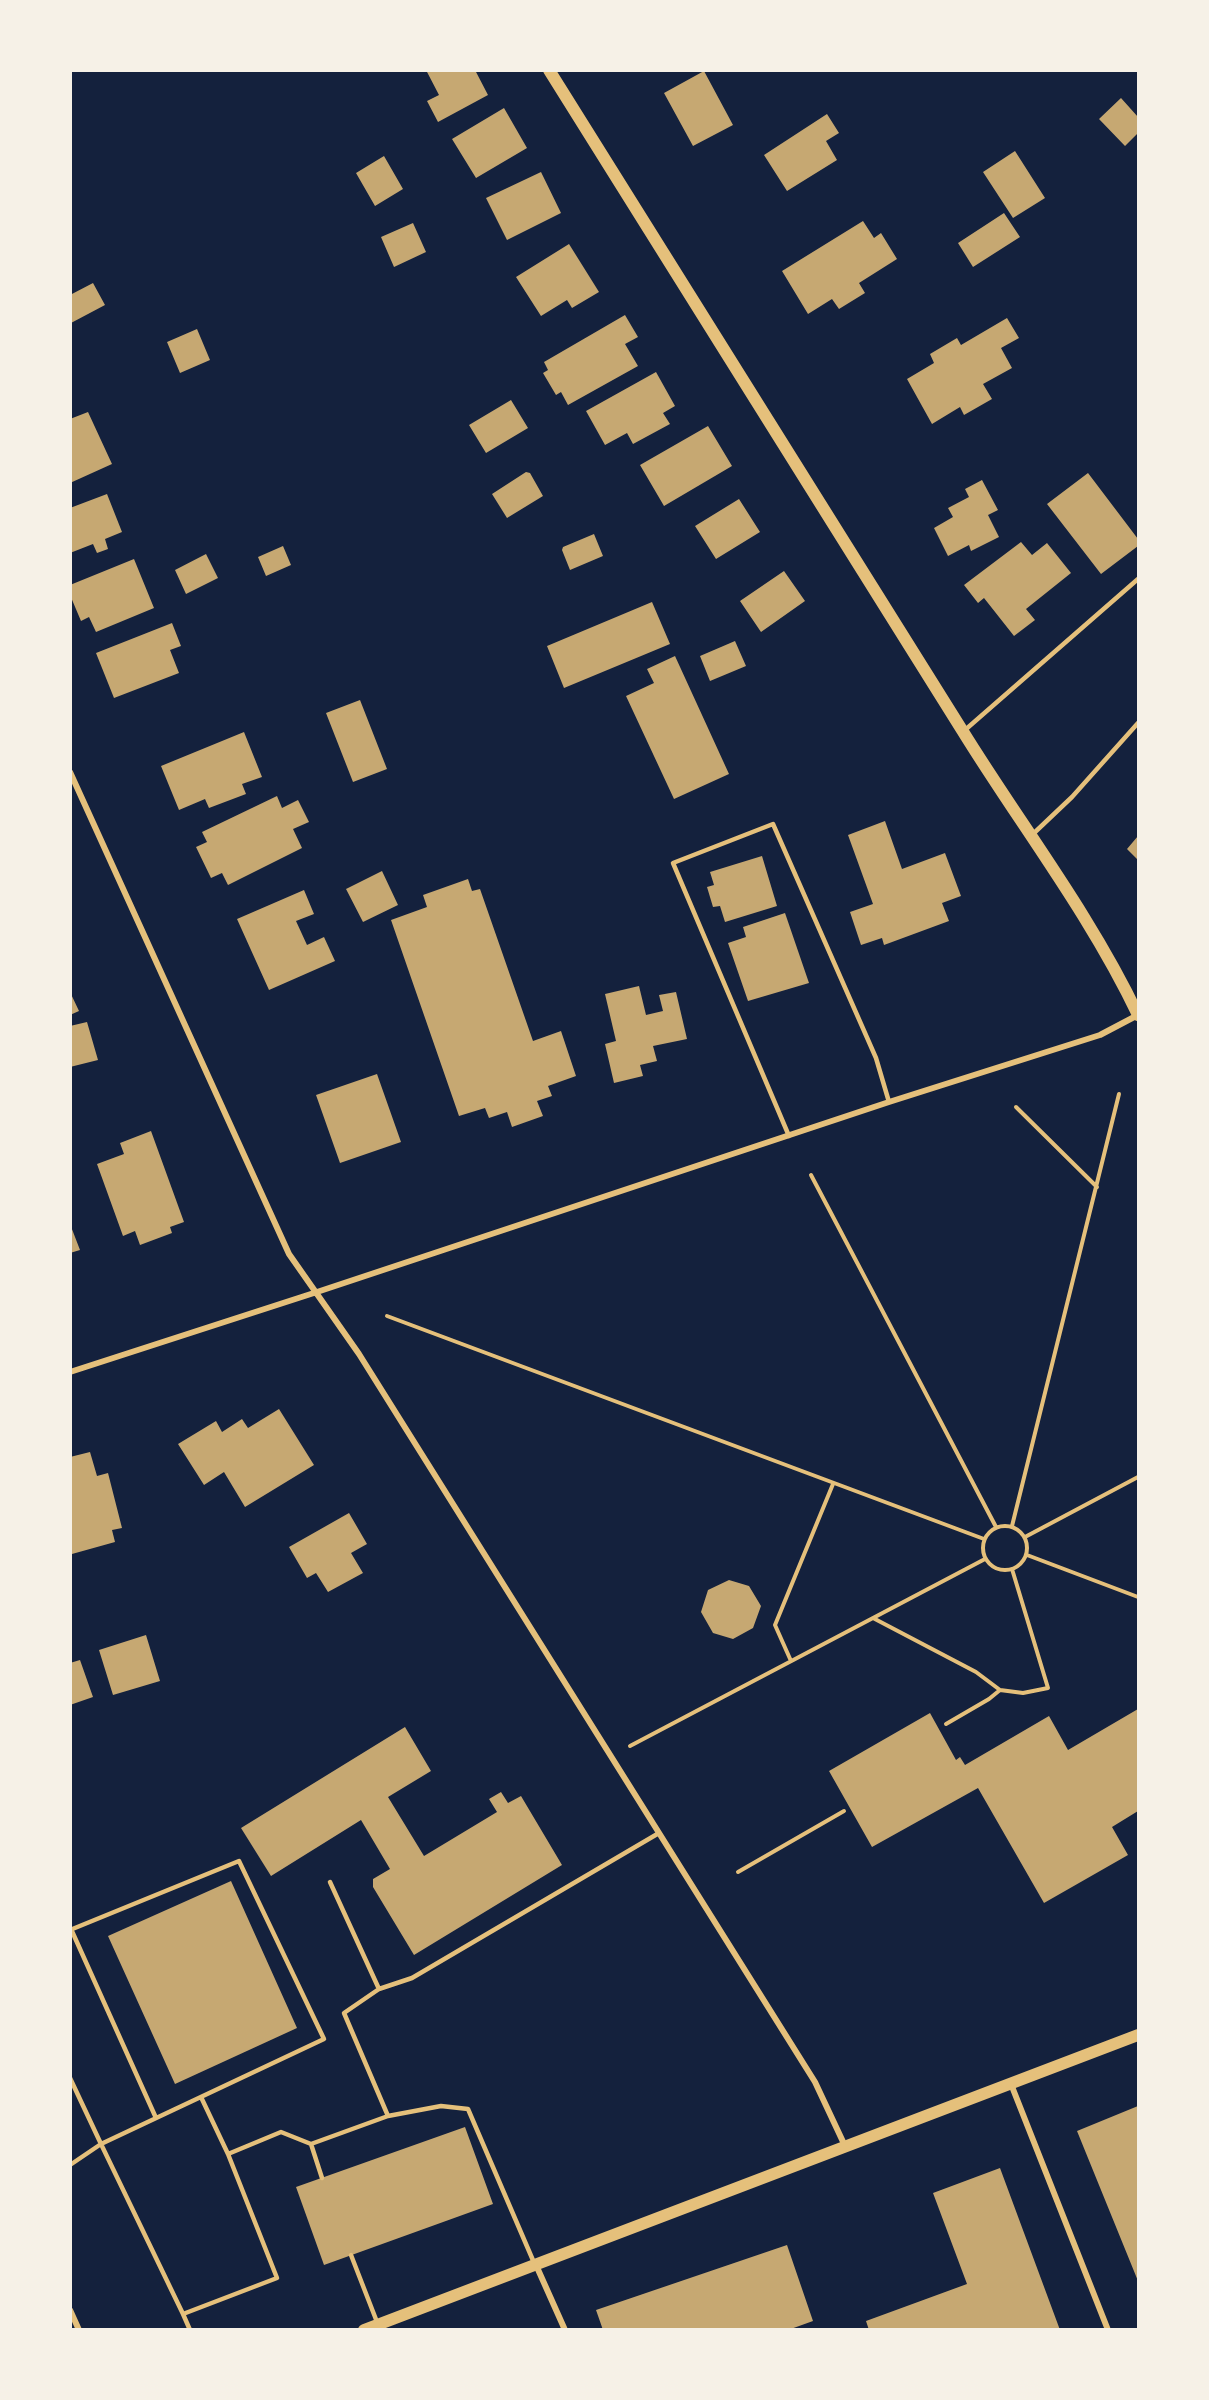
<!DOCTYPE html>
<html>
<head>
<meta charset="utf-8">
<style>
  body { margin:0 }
  #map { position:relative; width:1209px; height:2400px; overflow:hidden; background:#14213d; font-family:Poppins,sans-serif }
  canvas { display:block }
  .frame { position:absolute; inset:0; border:72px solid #f6f1e7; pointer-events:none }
</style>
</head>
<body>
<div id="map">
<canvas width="1209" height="2400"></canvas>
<div class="frame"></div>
</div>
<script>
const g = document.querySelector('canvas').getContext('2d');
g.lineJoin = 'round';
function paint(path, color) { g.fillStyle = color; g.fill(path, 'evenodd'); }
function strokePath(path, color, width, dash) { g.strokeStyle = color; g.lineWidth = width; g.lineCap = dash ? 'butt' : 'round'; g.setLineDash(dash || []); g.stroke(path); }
paint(new Path2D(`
  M 426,70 L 475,70 L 488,95 L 438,122 L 427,101 L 439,95 Z
  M 704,71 L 733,125 L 693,146 L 664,93 Z
  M 1121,98 L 1138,117 L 1138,133 L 1125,146 L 1099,119 Z
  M 504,108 L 527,148 L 476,178 L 452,139 Z
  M 827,114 L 839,133 L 826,141 L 837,160 L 787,191 L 764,155 Z
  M 1015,151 L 1045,198 L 1013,218 L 983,172 Z
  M 384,156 L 403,189 L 375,206 L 356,173 Z
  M 541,172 L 561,213 L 507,240 L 486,198 Z
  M 1004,213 L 1020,237 L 973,267 L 958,243 Z
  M 863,221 L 874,238 L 881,233 L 897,259 L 859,283 L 865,293 L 839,309 L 832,299 L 808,314 L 782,271 Z
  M 413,223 L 426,252 L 394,267 L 381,237 Z
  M 569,244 L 599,292 L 572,308 L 567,300 L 541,316 L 516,277 Z
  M 93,283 L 105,305 L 71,323 L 70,295 Z
  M 625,315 L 638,337 L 625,344 L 638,366 L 568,405 L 561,392 L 556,395 L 543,373 L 548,370 L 544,362 Z
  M 1007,318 L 1019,338 L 1001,348 L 1012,368 L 983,384 L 992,399 L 964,415 L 960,407 L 932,424 L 907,379 L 934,363 L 930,354 L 957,338 L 961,345 Z
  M 197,329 L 210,360 L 180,373 L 167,342 Z
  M 656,372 L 675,406 L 663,413 L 670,424 L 633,444 L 627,433 L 605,445 L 586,411 Z
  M 511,400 L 528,428 L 486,453 L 469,425 Z
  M 88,412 L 112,464 L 70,483 L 70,419 Z
  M 708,426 L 732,466 L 664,506 L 640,465 Z
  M 526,472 L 530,473 L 543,496 L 507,518 L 492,494 Z
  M 1088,473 L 1138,539 L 1138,546 L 1101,574 L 1047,504 Z
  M 982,480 L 998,510 L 988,515 L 999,537 L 971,551 L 969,545 L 948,556 L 934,528 L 953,517 L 948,508 L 969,497 L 965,489 Z
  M 107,494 L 122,532 L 105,539 L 108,549 L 97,553 L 93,544 L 70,553 L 70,508 Z
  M 739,499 L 760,532 L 716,559 L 695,526 Z
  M 594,534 L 603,556 L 570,570 L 562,550 L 563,547 Z
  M 1021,542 L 1032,555 L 1047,543 L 1071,573 L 1026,609 L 1035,620 L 1014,636 L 984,598 L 978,603 L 964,585 Z
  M 283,546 L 291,565 L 266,576 L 258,557 Z
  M 206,554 L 218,578 L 186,594 L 175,570 Z
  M 134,559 L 154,608 L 96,632 L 89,617 L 81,621 L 70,595 L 70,585 Z
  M 784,571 L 805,601 L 761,632 L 740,601 Z
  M 652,602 L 670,644 L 564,688 L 547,646 Z
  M 172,623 L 181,646 L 170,650 L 179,673 L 114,698 L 96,653 Z
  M 735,641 L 746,666 L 710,681 L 700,656 Z
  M 675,656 L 729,774 L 674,799 L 626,696 L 654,683 L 647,669 Z
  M 360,700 L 387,769 L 353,782 L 326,713 Z
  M 244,732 L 262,777 L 242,784 L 246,794 L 209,808 L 205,799 L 179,810 L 161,766 Z
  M 277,796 L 282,808 L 298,800 L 309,822 L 293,829 L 302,848 L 228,885 L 222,873 L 211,878 L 196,847 L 207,842 L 202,832 Z
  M 885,821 L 902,869 L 945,853 L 961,896 L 942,903 L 949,921 L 884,945 L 882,938 L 861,945 L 850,912 L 873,904 L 848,835 Z
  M 1138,836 L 1138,860 L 1127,849 Z
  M 762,856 L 777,906 L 725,922 L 720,906 L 713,907 L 707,887 L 714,885 L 710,872 Z
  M 382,871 L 398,905 L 363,922 L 346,889 Z
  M 468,879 L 472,891 L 480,889 L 533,1041 L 561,1031 L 576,1076 L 548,1086 L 552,1096 L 537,1101 L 543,1116 L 512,1127 L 507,1112 L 489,1118 L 485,1108 L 459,1116 L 391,920 L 427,907 L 423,895 Z
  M 304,890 L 314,914 L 296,921 L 307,945 L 324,937 L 335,961 L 269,990 L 237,919 Z
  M 785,913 L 809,983 L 748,1001 L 728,943 L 746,937 L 743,927 Z
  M 639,986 L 646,1015 L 663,1011 L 659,995 L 676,992 L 687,1039 L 653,1046 L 657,1061 L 640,1065 L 643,1076 L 614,1083 L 605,1044 L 616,1041 L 605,994 Z
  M 70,992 L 79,1011 L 70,1015 Z
  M 87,1022 L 98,1060 L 70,1067 L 70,1026 Z
  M 377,1074 L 401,1142 L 340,1163 L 316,1095 Z
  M 151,1131 L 184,1222 L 170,1227 L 172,1233 L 140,1245 L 135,1231 L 123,1236 L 97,1164 L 124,1154 L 120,1143 Z
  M 70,1224 L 80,1250 L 70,1253 Z
  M 279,1409 L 314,1465 L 245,1507 L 224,1472 L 204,1485 L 178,1444 L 216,1421 L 222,1432 L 242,1419 L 248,1428 Z
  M 90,1452 L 97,1476 L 108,1473 L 122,1528 L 112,1530 L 115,1542 L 72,1554 L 70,1457 Z
  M 349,1513 L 367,1544 L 351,1553 L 363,1573 L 328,1592 L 316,1573 L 307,1578 L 289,1547 Z
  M 729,1580 L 749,1586 L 761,1606 L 753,1628 L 733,1639 L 713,1633 L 701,1612 L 708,1590 Z
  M 146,1635 L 160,1681 L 113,1695 L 99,1650 Z
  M 80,1660 L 93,1697 L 70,1705 L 70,1663 Z
  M 1138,1709 L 1138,1811 L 1112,1827 L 1128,1855 L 1044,1903 L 978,1788 L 872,1847 L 829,1771 L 930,1713 L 956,1760 L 960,1757 L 965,1765 L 1049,1716 L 1068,1750 Z
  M 405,1727 L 431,1771 L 388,1797 L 424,1856 L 497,1812 L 489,1799 L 501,1792 L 508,1803 L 521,1796 L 562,1865 L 414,1955 L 373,1887 L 373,1879 L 390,1869 L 361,1820 L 271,1876 L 241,1828 Z
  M 231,1881 L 297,2028 L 175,2084 L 108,1936 Z
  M 1138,2106 L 1138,2281 L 1077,2131 Z
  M 465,2127 L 493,2204 L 324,2265 L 296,2187 Z
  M 1000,2168 L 1060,2330 L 869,2330 L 866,2321 L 967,2284 L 933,2193 Z
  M 787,2245 L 813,2321 L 788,2330 L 603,2330 L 596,2310 Z`), '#c6a872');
strokePath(new Path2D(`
  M 1016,1107 L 1097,1187
  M 811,1175 L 996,1527
  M 387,1316 L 984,1539
  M983 1548a22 22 0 1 1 44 0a22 22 0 1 1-44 0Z
  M 1012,1526 L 1119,1094
  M 1025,1537 L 1138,1477
  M 1027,1555 L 1138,1597
  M 873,1618 L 976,1672 L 1000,1690 L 1023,1693 L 1048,1688 L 1012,1569
  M 791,1661 L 775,1625 L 833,1484
  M 946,1724 L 989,1699 L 1000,1690
  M 630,1746 L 985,1559
  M 738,1872 L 844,1811`), '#e5c07b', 4);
strokePath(new Path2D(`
  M 965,730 L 1138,579
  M 1033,834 L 1072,797 L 1138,723
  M 789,1136 L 673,863 L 773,824 L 876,1058 L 889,1102
  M 330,1882 L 379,1989 L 344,2013 L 388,2116
  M 71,1929 L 156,2118
  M 70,1930 L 239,1861 L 324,2039 L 101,2144 L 70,2078
  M 379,1989 L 412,1978 L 659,1833
  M 311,2144 L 322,2178
  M 228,2154 L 281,2132 L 311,2144 L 388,2116 L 441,2106 L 468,2109 L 535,2265
  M 70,2165 L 101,2144 L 183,2314
  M 351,2255 L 377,2322
  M 190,2330 L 183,2314 L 277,2278 L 228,2154 L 201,2097`), '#e5c07b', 4.5);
strokePath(new Path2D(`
  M 70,772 L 289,1254 L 359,1354 L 815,2082 L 845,2146
  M 70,1372 L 317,1292 L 889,1102 L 1100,1035 L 1138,1015
  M 1011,2084 L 1108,2330
  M 536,2265 L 565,2330
  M 70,2310 L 79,2330`), '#e5c07b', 6);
strokePath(new Path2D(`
  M 549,70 C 687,290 825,510 962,730 C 1020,824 1090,914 1138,1015
  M 364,2330 L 1138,2035`), '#e5c07b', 12);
</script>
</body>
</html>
